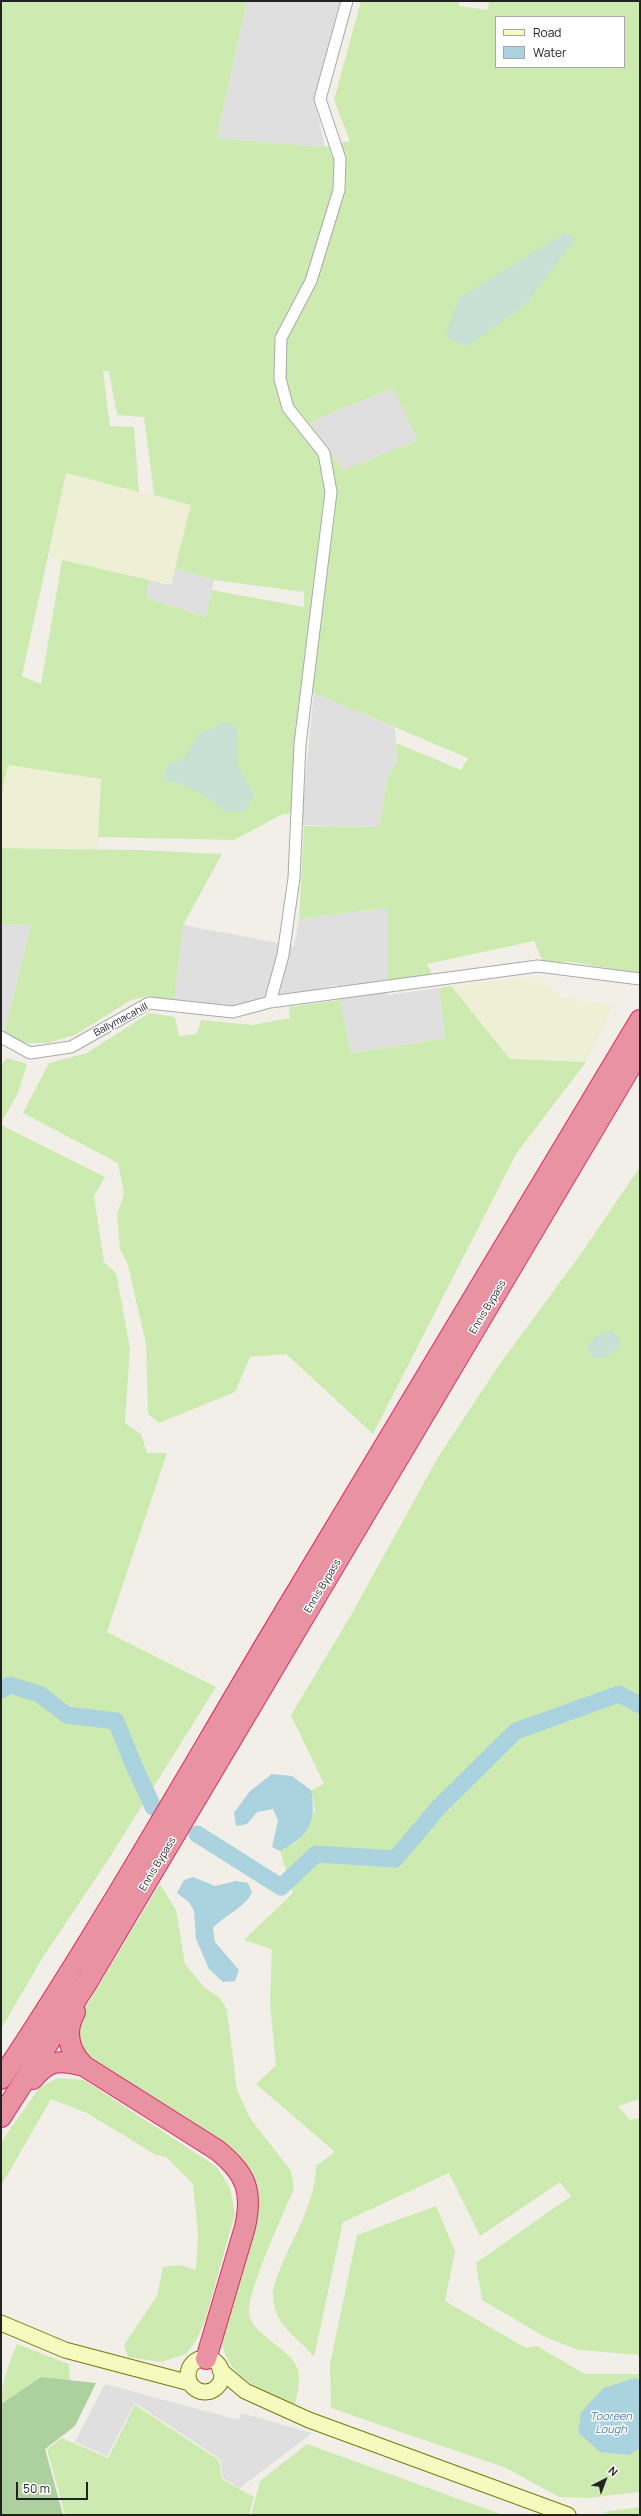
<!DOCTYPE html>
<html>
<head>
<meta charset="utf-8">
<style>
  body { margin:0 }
  #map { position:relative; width:641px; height:2516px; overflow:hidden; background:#f2efe9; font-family:Manrope,sans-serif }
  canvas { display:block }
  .frame { position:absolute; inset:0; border:2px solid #222; pointer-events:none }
  .legend { position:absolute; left:495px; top:16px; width:130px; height:52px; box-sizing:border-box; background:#fff; border:1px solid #a7a7a7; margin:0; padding:5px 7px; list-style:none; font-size:12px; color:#222 }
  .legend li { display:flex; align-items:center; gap:8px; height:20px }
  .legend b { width:20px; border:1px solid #a7a7a7 }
  .north { position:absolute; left:585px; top:2460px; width:40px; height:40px; -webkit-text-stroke:3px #fff; paint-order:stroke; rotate:42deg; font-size:11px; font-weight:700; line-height:16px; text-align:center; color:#222 }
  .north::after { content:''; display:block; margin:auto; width:14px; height:18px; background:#222; clip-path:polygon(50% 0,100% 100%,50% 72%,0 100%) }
  .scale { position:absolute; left:16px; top:2482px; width:72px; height:18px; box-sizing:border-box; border:2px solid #222; border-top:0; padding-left:5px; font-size:12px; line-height:14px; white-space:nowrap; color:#222; -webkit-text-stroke:3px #fff; paint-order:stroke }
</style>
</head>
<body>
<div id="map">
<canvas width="641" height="2516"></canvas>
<div class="frame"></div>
<ul class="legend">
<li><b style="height:5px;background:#f7fabf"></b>Road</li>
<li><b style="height:11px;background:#aad3df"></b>Water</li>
</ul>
<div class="north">N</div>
<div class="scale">50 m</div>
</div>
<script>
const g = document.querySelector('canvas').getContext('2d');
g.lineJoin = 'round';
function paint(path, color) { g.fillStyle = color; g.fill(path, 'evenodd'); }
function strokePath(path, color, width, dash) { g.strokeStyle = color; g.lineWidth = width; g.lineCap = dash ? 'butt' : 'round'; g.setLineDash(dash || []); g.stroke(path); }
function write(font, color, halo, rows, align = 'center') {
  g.font = font + ' Manrope,sans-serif'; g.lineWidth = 3; g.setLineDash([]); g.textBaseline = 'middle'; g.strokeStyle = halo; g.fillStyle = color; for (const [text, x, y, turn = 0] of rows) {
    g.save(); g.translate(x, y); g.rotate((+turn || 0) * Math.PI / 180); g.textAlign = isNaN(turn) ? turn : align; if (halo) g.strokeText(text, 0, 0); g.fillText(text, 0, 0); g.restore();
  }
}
paint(new Path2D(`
  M 247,1 L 340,1 L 314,99 L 325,147 L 217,138 Z
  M 393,388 L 418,440 L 343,470 L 310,422 Z
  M 175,569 L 214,580 L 207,617 L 147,598 L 149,580 L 171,585 Z
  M 314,692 L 395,728 L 397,761 L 388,776 L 379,827 L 301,825 Z
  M 387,908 L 387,995 L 439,988 L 445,1038 L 351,1053 L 337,985 L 231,1007 L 174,1001 L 183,925 L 294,946 L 299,919 Z
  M 1,924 L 31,925 L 4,1034 L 1,1031 Z
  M 105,2384 L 239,2420 L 241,2413 L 312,2433 L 240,2488 L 223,2478 L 220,2459 L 135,2403 L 107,2456 L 75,2442 Z`), '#e0dfdf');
paint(new Path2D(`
  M 66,473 L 191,505 L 171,585 L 49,557 Z
  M 8,765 L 101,779 L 98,849 L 1,848 L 1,797 Z
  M 535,976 L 563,997 L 613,1006 L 586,1062 L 510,1059 L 451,986 Z`), '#eef0d5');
paint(new Path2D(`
  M 1,1 L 247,1 L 217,138 L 325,147 L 350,141 L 334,100 L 361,1 L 459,1 L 459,6 L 488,10 L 489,1 L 640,1 L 640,974 L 573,962 L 543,962 L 534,941 L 427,964 L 432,974 L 387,982 L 387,908 L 299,919 L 304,826 L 379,827 L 388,776 L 397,761 L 396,743 L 461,770 L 468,758 L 302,688 L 292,813 L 283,814 L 234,840 L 98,837 L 101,779 L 8,765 L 1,797 ZM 496,17 L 624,17 L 624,67 L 496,67 ZM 103,371 L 109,371 L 117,415 L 144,417 L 154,495 L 191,505 L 175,569 L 214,580 L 304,592 L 304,607 L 212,590 L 206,617 L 147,598 L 149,580 L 62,560 L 41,684 L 22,676 L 66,473 L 139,492 L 134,427 L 110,426 ZM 393,388 L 418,440 L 343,470 L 310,422 Z
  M 1,848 L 138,850 L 222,854 L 183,925 L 174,1001 L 148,996 L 131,1000 L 75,1035 L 48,1043 L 26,1043 L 4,1034 L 31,925 L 1,924 Z
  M 451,986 L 510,1059 L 586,1062 L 516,1154 L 373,1434 L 286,1354 L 250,1357 L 235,1392 L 159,1423 L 148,1414 L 146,1344 L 128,1265 L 120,1249 L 117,1214 L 124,1194 L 118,1163 L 23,1113 L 49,1063 L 87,1053 L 149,1013 L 175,1017 L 179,1036 L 197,1034 L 201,1020 L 252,1025 L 290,1018 L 289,1007 L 340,1000 L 351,1053 L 445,1038 L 439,988 Z
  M 7,1058 L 27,1064 L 18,1093 L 1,1123 L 1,1065 Z
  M 1,1125 L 105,1177 L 94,1196 L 104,1262 L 116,1273 L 130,1348 L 125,1423 L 141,1434 L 147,1453 L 167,1453 L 107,1632 L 216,1687 L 108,1860 L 43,1957 L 1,2029 Z
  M 640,1167 L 640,2099 L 618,2106 L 630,2120 L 640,2118 L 640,2355 L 579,2350 L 545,2337 L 482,2300 L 476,2263 L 571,2196 L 560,2182 L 480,2236 L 449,2173 L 343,2222 L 314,2357 C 302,2341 282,2331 276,2311 C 274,2306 272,2295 273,2290 C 284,2248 315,2211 316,2166 L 335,2152 L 256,2084 L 276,2065 L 270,2003 L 272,1949 L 244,1940 L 293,1893 L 280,1851 L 297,1842 L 315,1810 L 311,1790 L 324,1784 L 291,1715 L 351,1615 L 437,1459 L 499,1365 L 580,1255 Z
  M 160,1884 L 176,1910 L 185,1964 L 204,1987 L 220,1998 L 227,2010 L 237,2090 L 250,2118 L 291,2171 L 294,2188 C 284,2214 248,2288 249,2313 C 250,2333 288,2347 297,2367 C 302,2378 297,2394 295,2405 C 257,2388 220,2376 221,2327 L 252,2181 L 86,2061 L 76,2042 L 76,2023 Z
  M 57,2078 L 84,2080 L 217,2167 L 230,2188 L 235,2214 L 205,2321 L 196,2341 L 186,2354 L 161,2362 L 128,2357 L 124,2345 L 157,2296 L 163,2267 L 180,2265 L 196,2270 L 198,2234 L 193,2184 L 166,2157 L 156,2155 L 87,2113 L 51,2099 L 1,2186 L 1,2142 L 39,2088 Z
  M 436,2206 L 455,2251 L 445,2301 L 526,2348 L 537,2346 L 585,2374 L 640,2374 L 640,2492 L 588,2498 L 559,2497 L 506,2468 L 331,2408 L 330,2364 L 357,2235 Z
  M 17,2344 L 69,2364 L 70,2381 L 41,2377 L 1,2404 C 1,2383 9,2364 17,2344 Z
  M 135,2405 L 219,2460 L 222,2479 L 254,2497 L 249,2515 L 65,2515 L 47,2449 L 62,2438 L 108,2458 Z
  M 307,2444 L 503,2515 L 251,2515 L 260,2481 Z
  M 640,2507 L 640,2515 L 610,2515 L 602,2512 Z`), '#cdebb0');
paint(new Path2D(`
  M 41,2377 L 96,2383 L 75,2426 L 45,2449 L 63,2515 L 1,2515 L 1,2404 Z`), '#add19e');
paint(new Path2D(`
  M 565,233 L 576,239 L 525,305 L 466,347 L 445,336 L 459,298 Z
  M 228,722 L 237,728 L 238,766 L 254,794 L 245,811 L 226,812 C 204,794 191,785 163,779 L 168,765 L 185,757 L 199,734 L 222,723 Z
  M 612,1331 L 620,1340 L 620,1347 L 607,1357 L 594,1358 L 587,1347 L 597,1335 Z`), '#c6e0d4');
paint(new Path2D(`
  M 272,1774 L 292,1776 L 311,1790 C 317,1822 309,1836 280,1851 L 272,1847 L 278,1821 L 273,1809 L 257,1812 L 247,1824 L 236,1826 L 234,1813 L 250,1791 Z
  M 193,1877 L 215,1886 L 236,1881 L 248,1883 L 252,1892 C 247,1906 225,1915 213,1928 L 215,1942 L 239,1970 L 235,1981 L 223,1982 L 209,1969 L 196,1939 L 194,1911 L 189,1902 L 177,1893 L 184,1880 Z
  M 635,2378 L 640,2380 L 640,2448 L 629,2455 L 600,2452 L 578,2432 L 581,2412 L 604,2388 Z`), '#aad3df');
strokePath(new Path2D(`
  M 1,1690 L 10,1685 L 39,1694 L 67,1715 L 116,1721 L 132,1761 L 153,1807
  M 197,1834 L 281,1887 L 316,1854 L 395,1859 L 439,1807 L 516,1731 L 619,1694 L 640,1705`), '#aad3df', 17);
const street = new Path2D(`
  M 270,1002 L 283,955 L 294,878 L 300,744 L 331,492 L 324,453 L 288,408 L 280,379 L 281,338 L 311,281 L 339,190 L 340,159 L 320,99 L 347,1
  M 1,1037 L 30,1053 L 71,1047 L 149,1003 L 233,1012 L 270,1002 L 538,966 L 640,979`);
const secondary = new Path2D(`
  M 1,2323 L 65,2350 L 190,2383
  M188 2375a17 17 0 1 1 34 0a17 17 0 1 1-34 0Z
  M 220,2370 L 245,2391 L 309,2420 L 568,2515`);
const highway = new Path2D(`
  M 75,2012 C 64,2032 68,2050 84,2066 L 217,2150 C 246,2173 253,2191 245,2227 L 206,2359
  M 1,2079 C 99,1932 185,1779 275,1628 C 396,1425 520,1223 640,1020
  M 33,2079 C 49,2059 60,2060 84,2066
  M 1,2117 L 88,1981 L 640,1051`);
strokePath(street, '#a9a9a9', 13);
strokePath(secondary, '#707d05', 17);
strokePath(highway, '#dc2a67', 22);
strokePath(street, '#fff', 11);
strokePath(secondary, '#f7fabf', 15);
strokePath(highway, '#e892a2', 20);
write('10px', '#222', '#fff', [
  ["Ballymacahill",121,1020,-28],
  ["Ennis Bypass",488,1307,-59],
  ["Ennis Bypass",323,1586,-59],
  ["Ennis Bypass",158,1864,-59]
]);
write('italic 11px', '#4a7aab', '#fff', [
  ["Tooreen",611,2417],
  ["Lough",611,2430]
]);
</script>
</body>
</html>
